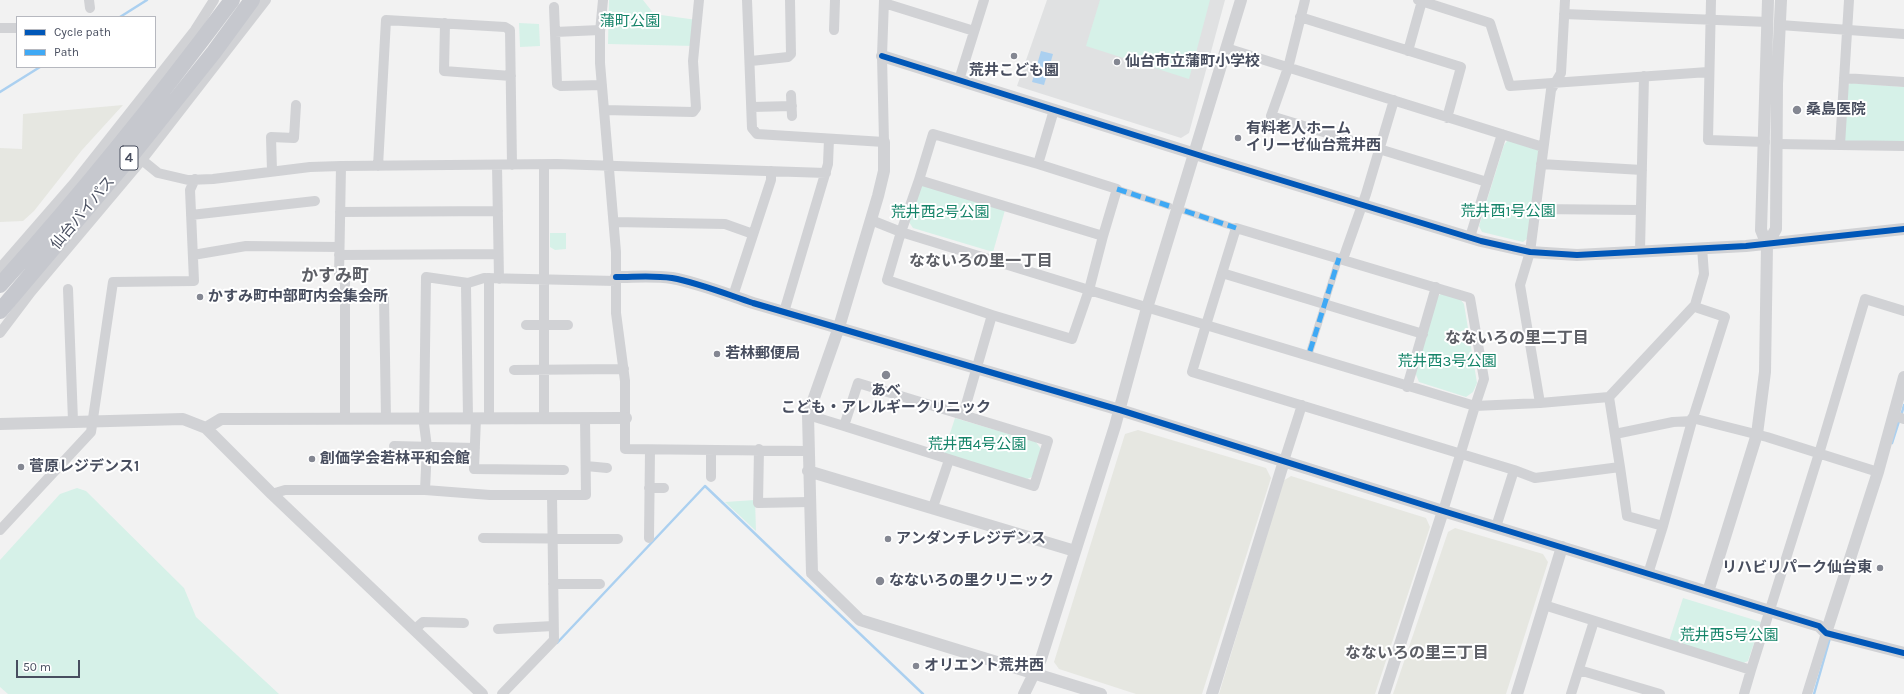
<!DOCTYPE html>
<html>
<head>
<meta charset="utf-8">
<style>
  body { margin:0 }
  #map { position:relative; width:1904px; height:694px; overflow:hidden; background:#f2f2f2; font-family:Karla,sans-serif }
  canvas { display:block }
  .legend { position:absolute; left:16px; top:16px; width:140px; height:52px; box-sizing:border-box; background:#fff; border:1px solid #b6b8bf; margin:0; padding:5px 7px; list-style:none; font-size:12px; color:#484e5f }
  .legend li { display:flex; align-items:center; gap:8px; height:20px }
  .legend b { width:20px; border:1px solid #b6b8bf }
  .scale { position:absolute; left:16px; top:660px; width:64px; height:18px; box-sizing:border-box; border:2px solid #484e5f; border-top:0; padding-left:5px; font-size:12px; line-height:14px; white-space:nowrap; color:#484e5f; -webkit-text-stroke:3px #fff; paint-order:stroke }
</style>
</head>
<body>
<div id="map">
<canvas width="1904" height="694"></canvas>
<ul class="legend">
<li><b style="height:5px;background:#0057b8"></b>Cycle path</li>
<li><b style="height:5px;background:#3fa9f5"></b>Path</li>
</ul>
<div class="scale">50 m</div>
</div>
<script>
const g = document.querySelector('canvas').getContext('2d');
g.lineJoin = 'round';
function paint(path, color) { g.fillStyle = color; g.fill(path, 'evenodd'); }
function strokePath(path, color, width, dash) { g.strokeStyle = color; g.lineWidth = width; g.lineCap = dash ? 'butt' : 'round'; g.setLineDash(dash || []); g.stroke(path); }
function write(font, color, halo, rows, align = 'center') {
  g.font = font + ' Karla,"Noto Sans JP",sans-serif'; g.lineWidth = 4; g.setLineDash([]); g.textBaseline = 'middle'; g.strokeStyle = halo; g.fillStyle = color; for (const [text, x, y, turn = 0] of rows) {
    g.save(); g.translate(x, y); g.rotate((+turn || 0) * Math.PI / 180); g.textAlign = isNaN(turn) ? turn : align; if (halo) g.strokeText(text, 0, 0); g.fillText(text, 0, 0); g.restore();
  }
}
paint(new Path2D(`
  M 123,105 L 82,150 L 34,211 L 23,221 L 0,222 L 0,148 L 22,149 L 23,114 Z
  M 1138,430 L 1266,468 L 1271,478 L 1202,694 L 1136,694 L 1059,669 L 1054,662 L 1125,434 Z
  M 1291,476 L 1426,518 L 1430,527 L 1375,694 L 1219,694 L 1283,481 Z
  M 1455,528 L 1543,554 L 1548,562 L 1506,694 L 1393,694 L 1448,532 Z`), '#e6e7e1');
paint(new Path2D(`
  M 1047,0 L 1225,0 L 1189,133 L 1181,138 L 1017,86 Z`), '#e0e1e2');
paint(new Path2D(`
  M 609,0 L 643,0 L 654,14 L 697,20 L 695,46 L 608,44 Z
  M 1100,0 L 1210,0 L 1189,79 L 1086,46 Z
  M 519,23 L 539,24 L 540,46 L 520,47 Z
  M 1851,83 L 1904,87 L 1904,146 L 1846,145 L 1842,137 L 1845,88 Z
  M 1511,140 L 1538,150 L 1541,154 L 1528,238 L 1523,242 L 1482,232 L 1479,226 L 1504,145 L 1507,141 Z
  M 923,184 L 1005,210 L 993,252 L 913,228 L 909,222 L 920,188 Z
  M 550,233 L 566,233 L 566,249 L 555,250 L 550,247 Z
  M 1444,292 L 1461,300 L 1464,304 L 1477,383 L 1473,392 L 1466,397 L 1419,382 L 1415,372 L 1438,296 Z
  M 955,418 L 1036,442 L 1041,449 L 1032,477 L 1027,479 L 943,455 Z
  M 77,488 L 86,491 L 184,588 L 196,617 L 279,694 L 8,694 L 0,687 L 0,560 L 60,494 Z
  M 755,500 L 756,531 L 725,502 Z
  M 1683,598 L 1761,622 L 1748,661 L 1741,664 L 1669,641 Z`), '#d6f1e8');
paint(new Path2D(`
  M 1041,51 L 1053,54 L 1044,85 L 1032,82 Z`), '#abd0f0');
strokePath(new Path2D(`
  M 120,17 L 147,0
  M 0,92 L 40,67
  M 1901,416 L 1904,405
  M 1892,443 L 1899,421
  M 557,643 L 705,486 L 923,694
  M 1814,694 L 1830,638`), '#abd0f0', 2.5);
strokePath(new Path2D(`
  M 1117,189 L 1169,206
  M 1185,211 L 1236,228
  M 1310,351 L 1339,258`), '#d1d2d5', 7);
strokePath(new Path2D(`
  M 89,0 L 90,8
  M 603,0 L 600,32 L 600,63 L 616,252 L 616,313 L 625,381 L 625,449 L 807,451
  M 747,0 L 752,128 L 757,134 L 884,142 L 882,56 L 884,0
  M 1305,0 L 1288,68 L 1271,116 L 1487,182
  M 1418,0 L 1490,23 L 1510,86 L 1708,72
  M 1565,0 L 1561,73 L 1551,90 L 1530,252 L 1520,285 L 1540,403 L 1609,397
  M 1711,0 L 1708,140 L 1765,142
  M 884,3 L 974,31
  M 554,7 L 557,84 L 561,86 L 602,85
  M 1564,14 L 1768,22
  M 1300,17 L 1461,67 L 1447,118
  M 445,23 L 444,71 L 511,76
  M 1780,25 L 1904,34
  M 0,28 L 17,28
  M 834,30 L 835,0
  M 555,32 L 600,30
  M 1226,48 L 1543,147
  M 1408,51 L 1422,1
  M 751,61 L 788,57 L 791,54 L 790,0
  M 1844,78 L 1904,82
  M 959,80 L 984,0
  M 791,95 L 792,116
  M 752,107 L 792,106
  M 604,110 L 693,112 L 696,108 L 693,61 L 699,0
  M 1777,144 L 1904,146
  M 1840,145 L 1849,0
  M 142,160 L 158,173 L 188,180 L 213,179 L 310,167 L 341,166 L 339,277 L 345,281 L 345,418
  M 1038,164 L 1054,110
  M 1541,164 L 1642,170
  M 497,165 L 499,279
  M 544,165 L 544,418
  M 341,166 L 557,164 L 826,173
  M 378,166 L 386,20 L 505,27 L 510,30 L 512,165
  M 272,171 L 271,137 L 294,138 L 296,105
  M 919,180 L 933,134 L 1038,164 L 1117,189 L 1103,236
  M 1535,209 L 1641,210
  M 340,212 L 498,211
  M 191,215 L 315,201
  M 871,220 L 901,232 L 919,180 L 1103,236 L 1089,290 L 1206,325 L 1192,372 L 1514,470
  M 614,222 L 725,224 L 753,234
  M 1236,228 L 1470,298 L 1484,379 L 1475,406 L 1206,325 Z
  M 1470,237 L 1502,134
  M 1640,251 L 1644,76
  M 193,255 L 246,246 L 339,247
  M 339,255 L 498,254
  M 1343,259 L 1366,194 L 1394,100
  M 0,268 L 74,183 L 195,30 L 214,0
  M 1222,273 L 1423,334
  M 489,278 L 489,418
  M 68,289 L 73,421
  M 733,296 L 771,180 L 771,171
  M 384,297 L 386,419
  M 784,312 L 828,164 L 829,139
  M 526,325 L 568,325
  M 0,333 L 31,292 L 142,160 L 266,0
  M 514,370 L 624,369
  M 1407,387 L 1436,287
  M 808,415 L 844,426
  M 963,415 L 858,383 L 844,426 L 1034,486 L 1048,441 L 963,415 L 992,315 L 1072,339 L 1089,290 L 901,232 L 887,280 L 992,315
  M 1893,415 L 1904,419
  M 468,418 L 466,286 L 468,283 L 484,278 L 616,281
  M 476,418 L 474,469 L 564,470
  M 1692,418 L 1767,437 L 1878,472
  M 1615,434 L 1673,422 L 1692,421
  M 394,446 L 475,448
  M 759,449 L 758,503 L 809,502
  M 1284,461 L 1302,405
  M 586,466 L 607,468
  M 1620,467 L 1627,516 L 1663,526 L 1648,574
  M 711,477 L 711,450
  M 649,488 L 664,488
  M 425,490 L 427,447 L 424,424 L 426,277 L 468,283
  M 272,494 L 285,490 L 425,490 L 490,495 L 586,495 L 585,418
  M 933,507 L 949,460
  M 1443,511 L 1475,406 L 1540,403
  M 1663,526 L 1692,421 L 1725,317 L 1698,308 L 1695,305
  M 1496,527 L 1514,470 L 1535,478 L 1620,467 L 1609,397 L 1695,305 L 1704,274 L 1702,248
  M 0,530 L 91,432 L 113,282 L 194,281 L 190,190 L 195,179
  M 483,538 L 618,539
  M 649,538 L 650,450
  M 553,584 L 600,584
  M 1544,605 L 1751,670 L 1744,694
  M 415,629 L 423,622 L 464,623
  M 498,629 L 553,626
  M 1579,670 L 1660,694
  M 1751,670 L 1821,447 L 1865,299 L 1904,311
  M 502,694 L 554,640 L 552,495
  M 1571,694 L 1594,621
  M 1807,694 L 1826,633`), '#d1d2d5', 10);
strokePath(new Path2D(`
  M 882,56 L 1208,158 L 1481,241 L 1530,252 L 1577,255 L 1746,246 L 1904,229
  M 884,142 L 884,171 L 878,196 L 839,327 L 808,415 L 812,573 L 860,620 L 1101,694
  M 1767,245 L 1776,229 L 1777,84 L 1781,0
  M 616,277 C 635,277 653,275 672,278 C 699,283 726,294 753,303 L 1120,410 L 1443,511 L 1770,611 L 1819,626 L 1826,633 L 1904,653
  M 0,424 L 183,419 L 206,428 L 272,494 L 482,694
  M 206,428 L 221,419 L 231,419 L 626,418
  M 808,471 L 1075,551
  M 1708,592 L 1757,434 L 1765,372 L 1767,245 L 1761,230 L 1768,0
  M 1826,633 L 1878,472 L 1904,377
  M 1024,694 L 1041,659 L 1115,426 L 1147,308 L 1241,0
  M 1212,694 L 1284,461
  M 1384,694 L 1443,511
  M 1517,694 L 1562,547`), '#d1d2d5', 12);
strokePath(new Path2D(`
  M 0,285 C 82,194 159,98 232,0
  M 0,311 L 131,156 L 214,52 L 252,0`), '#c6c8ce', 16);
strokePath(new Path2D(`
  M 1117,189 L 1169,206
  M 1185,211 L 1236,228
  M 1310,351 L 1339,258`), '#3fa9f5', 5, [10, 5]);
strokePath(new Path2D(`
  M 882,56 L 1208,158 L 1481,241 L 1530,252 L 1577,255 L 1746,246 L 1904,229
  M 616,277 C 635,277 653,275 672,278 C 699,283 726,294 753,303 L 1120,410 L 1443,511 L 1770,611 L 1819,626 L 1826,633 L 1904,653`), '#0057b8', 6);
for (const [x, y, r, color] of [
  [1014,56,4,"#848792"],
  [1117,62,4,"#848792"],
  [1797,110,5,"#848792"],
  [1238,138,4,"#848792"],
  [200,297,4,"#848792"],
  [717,354,4,"#848792"],
  [886,375,5,"#848792"],
  [312,459,4,"#848792"],
  [21,467,4,"#848792"],
  [888,539,4,"#848792"],
  [1880,568,4,"#848792"],
  [880,581,5,"#848792"],
  [916,666,4,"#848792"]
]) { const dot = new Path2D(); dot.arc(x, y, r, 0, 2 * Math.PI); g.fillStyle = color; g.fill(dot); strokePath(dot, '#fff', 1.5); }
for (const [x, y, w] of [
  [129,158,18]
]) { const box = new Path2D(); box.roundRect(x - w / 2, y - 12, w, 24, 3); g.fillStyle = '#fff'; g.fill(box); strokePath(box, '#484e5f', 1); }
write('bold 14px', '#484e5f', null, [
  ["4",129,158]
]);
write('15px', '#158469', '#fff', [
  ["蒲町公園",630,22],
  ["荒井西1号公園",1508,212],
  ["荒井西2号公園",940,213],
  ["荒井西3号公園",1447,362],
  ["荒井西4号公園",977,445],
  ["荒井西5号公園",1729,636]
]);
write('bold 15px', '#484e5f', '#fff', [
  ["仙台市立蒲町小学校",1125,62],
  ["荒井こども園",1014,71,"center"],
  ["桑島医院",1806,110],
  ["有料老人ホーム",1246,129],
  ["イリーゼ仙台荒井西",1246,146],
  ["かすみ町中部町内会集会所",208,297],
  ["若林郵便局",725,354],
  ["あべ",886,391,"center"],
  ["こども・アレルギークリニック",886,408,"center"],
  ["創価学会若林平和会館",320,459],
  ["菅原レジデンス1",29,467],
  ["アンダンチレジデンス",896,539],
  ["リハビリパーク仙台東",1872,568,"right"],
  ["なないろの里クリニック",889,581],
  ["オリエント荒井西",924,666]
], 'left');
write('15px', '#484e5f', '#fff', [
  ["仙台バイパス",83,213,-50]
]);
write('bold 16px', '#5d5f66', '#fff', [
  ["なないろの里一丁目",981,261],
  ["なないろの里二丁目",1517,338],
  ["なないろの里三丁目",1417,653]
]);
write('bold 17px', '#5d5f66', '#fff', [
  ["かすみ町",335,276]
]);
</script>
</body>
</html>
